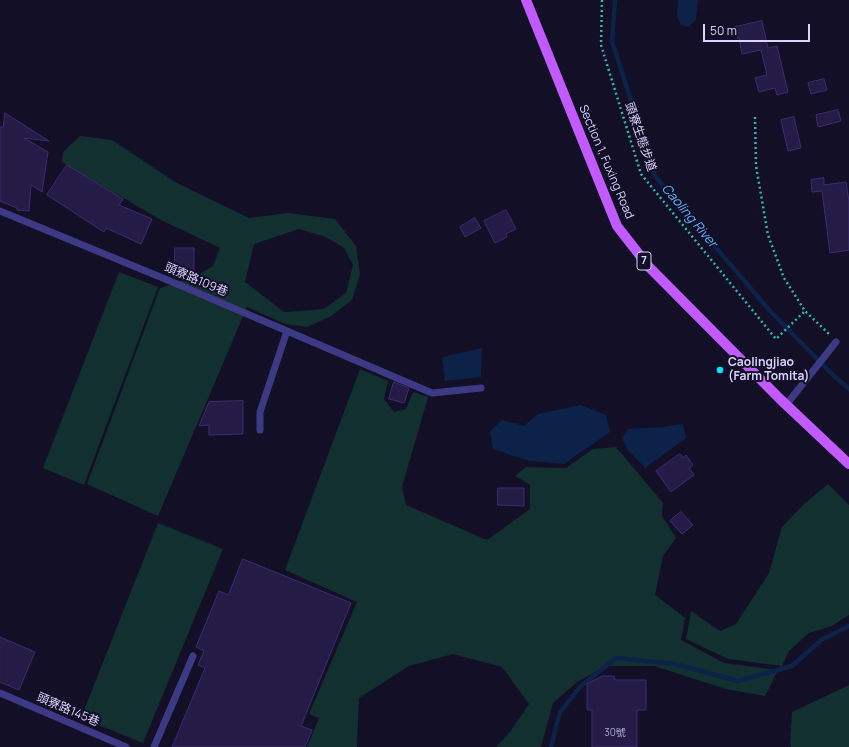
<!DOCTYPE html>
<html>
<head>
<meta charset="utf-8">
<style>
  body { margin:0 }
  #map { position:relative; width:849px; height:747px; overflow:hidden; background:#130f26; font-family:Manrope,sans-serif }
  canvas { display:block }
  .scale { position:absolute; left:703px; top:24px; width:107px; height:18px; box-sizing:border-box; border:2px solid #d9d4ff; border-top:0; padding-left:5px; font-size:12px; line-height:14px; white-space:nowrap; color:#d9d4ff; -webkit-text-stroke:3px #130f26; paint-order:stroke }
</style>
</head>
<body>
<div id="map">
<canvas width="849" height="747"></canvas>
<div class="scale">50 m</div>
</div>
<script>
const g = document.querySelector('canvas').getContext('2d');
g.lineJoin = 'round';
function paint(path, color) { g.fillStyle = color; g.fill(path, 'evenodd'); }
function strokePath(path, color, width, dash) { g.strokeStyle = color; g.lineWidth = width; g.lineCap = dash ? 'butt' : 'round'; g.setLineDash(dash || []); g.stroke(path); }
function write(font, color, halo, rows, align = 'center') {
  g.font = font + ' Manrope,"Noto Sans TC",sans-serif'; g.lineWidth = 4; g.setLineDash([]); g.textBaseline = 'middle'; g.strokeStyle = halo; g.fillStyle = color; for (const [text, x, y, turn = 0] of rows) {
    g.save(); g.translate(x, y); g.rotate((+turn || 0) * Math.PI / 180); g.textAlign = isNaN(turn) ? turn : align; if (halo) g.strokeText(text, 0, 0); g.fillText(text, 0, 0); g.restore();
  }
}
paint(new Path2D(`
  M 80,136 L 112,140 L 175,182 L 249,218 L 288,213 L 335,219 L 356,246 L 360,274 L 352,300 L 331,316 L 307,327 L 285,324 L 247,307 L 158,516 L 87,484 L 160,288 L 196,276 L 213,266 L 220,248 L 161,220 L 62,162 L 63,152 ZM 299,229 L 326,237 L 344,248 L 353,265 L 346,293 L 324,309 L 284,312 L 245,282 L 254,244 Z
  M 119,272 L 158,287 L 84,485 L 43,468 Z
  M 360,369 L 388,381 L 384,399 L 394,412 L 406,409 L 413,392 L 428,397 L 402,487 L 406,505 L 487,540 L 530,509 L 530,485 L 515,476 L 526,467 L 566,468 L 593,449 L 616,447 L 663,503 L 662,516 L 676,538 L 663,556 L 655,595 L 685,618 L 681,640 L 724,663 L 778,670 L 765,696 L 726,689 L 654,666 L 606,666 L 577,682 L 553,703 L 541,747 L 496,747 L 510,732 L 529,704 L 502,667 L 453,654 L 409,666 L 359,698 L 357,747 L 307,747 L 319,718 L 309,714 L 357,602 L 285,570 Z
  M 828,484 L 849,505 L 849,615 L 832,626 L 809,633 L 789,651 L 782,666 L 728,659 L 686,639 L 691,611 L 720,631 L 736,624 L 769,573 L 782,527 L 804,504 Z
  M 158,523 L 223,549 L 143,743 L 81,718 Z
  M 849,685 L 849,747 L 791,747 L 790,743 L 792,712 Z`), '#12302f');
paint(new Path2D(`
  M 678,0 L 698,0 L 696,19 L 689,27 L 681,25 L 677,16 Z
  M 482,348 L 481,377 L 445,381 L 442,357 Z
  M 581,405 L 606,415 L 610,432 L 564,464 L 529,461 L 493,449 L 490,431 L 502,420 L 524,426 L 538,414 Z
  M 683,424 L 686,438 L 645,468 L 627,449 L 622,438 L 628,429 L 662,427 Z`), '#0c2248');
strokePath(new Path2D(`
  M 615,0 L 612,41 L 655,176 L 770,311 L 833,375 L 849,389
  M 551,747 L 560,712 L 581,686 L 616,658 L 675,664 L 738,681 L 792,666 L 821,640 L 849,626`), '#0c2248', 4.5);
const building = new Path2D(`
  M 762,21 L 768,48 L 777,46 L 788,92 L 777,95 L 775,88 L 759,92 L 755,78 L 767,75 L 761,50 L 742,54 L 739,38 L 738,39 L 735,27 Z
  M 824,79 L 827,90 L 811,94 L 808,83 Z
  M 838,110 L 841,121 L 818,127 L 816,115 Z
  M 5,113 L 49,141 L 24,138 L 48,152 L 42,192 L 31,185 L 29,211 L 17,210 L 17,208 L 0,201 L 0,127 L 3,127 Z
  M 794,117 L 801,148 L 788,151 L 781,120 Z
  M 67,165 L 123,199 L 119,205 L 152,219 L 141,244 L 106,228 L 104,232 L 47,195 Z
  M 824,178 L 824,185 L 846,182 L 849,201 L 849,250 L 830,253 L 822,191 L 812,192 L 811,180 Z
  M 506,210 L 516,229 L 506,234 L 507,237 L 495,243 L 484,221 Z
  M 475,218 L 481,228 L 465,237 L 460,227 Z
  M 175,248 L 194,248 L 194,272 L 175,272 Z
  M 394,382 L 409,388 L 404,403 L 389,399 Z
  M 243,401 L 243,434 L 209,435 L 209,425 L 199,426 L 209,402 Z
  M 680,454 L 683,458 L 686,455 L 693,465 L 689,468 L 694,475 L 671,492 L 656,471 Z
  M 498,488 L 524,488 L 524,506 L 498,505 Z
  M 681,512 L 693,525 L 682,534 L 670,521 Z
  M 243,559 L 351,603 L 301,726 L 312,730 L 305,747 L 172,747 L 205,668 L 198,665 L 204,651 L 196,647 L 219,591 L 228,595 Z
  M 0,637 L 35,652 L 19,690 L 0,682 Z
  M 603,676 L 614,676 L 615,680 L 646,680 L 646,710 L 637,710 L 637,747 L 592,747 L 592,710 L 587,710 L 587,684 Z`);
paint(building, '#241b47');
strokePath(building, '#3b2d73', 1);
strokePath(new Path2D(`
  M 602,0 L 601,45 L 641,174 L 776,339 L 805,311
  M 755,117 L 756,166 L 768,235 L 784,278 L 805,311 L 830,335`), '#2fb8b0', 2.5, [2, 3]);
strokePath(new Path2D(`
  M 0,211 L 170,281 L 287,331 L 260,412 L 260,430
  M 287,331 L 432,393 L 481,388
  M 786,405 L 836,342
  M 0,693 L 126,747
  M 154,747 L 193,656`), '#3d3a85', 7);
strokePath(new Path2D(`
  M 526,0 L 617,226 L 649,267 L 780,399 L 849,464`), '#c25bff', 10);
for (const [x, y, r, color] of [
  [720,370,4,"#00e5ff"]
]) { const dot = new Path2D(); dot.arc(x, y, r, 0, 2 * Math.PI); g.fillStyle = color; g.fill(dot); strokePath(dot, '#130f26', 1.5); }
write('10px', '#aca6d1', null, [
  ["30號",615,733]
]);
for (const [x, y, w] of [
  [644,261,14]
]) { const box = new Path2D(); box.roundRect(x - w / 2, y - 9, w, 18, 3); g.fillStyle = '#130f26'; g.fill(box); strokePath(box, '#d9d4ff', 1); }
write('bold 11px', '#d9d4ff', null, [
  ["7",644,261]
]);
write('12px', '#d9d4ff', '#130f26', [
  ["頭寮生態步道",640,137,71],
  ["Section 1, Fuxing Road",606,162,67],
  ["頭寮路109巷",196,280,23],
  ["頭寮路145巷",68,710,23]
]);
write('bold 12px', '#d9d4ff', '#130f26', [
  ["Caolingjiao",728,363],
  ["(Farm Tomita)",728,377]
], 'left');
write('italic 13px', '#62b6ff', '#130f26', [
  ["Caoling River",689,216,50]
]);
</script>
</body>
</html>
